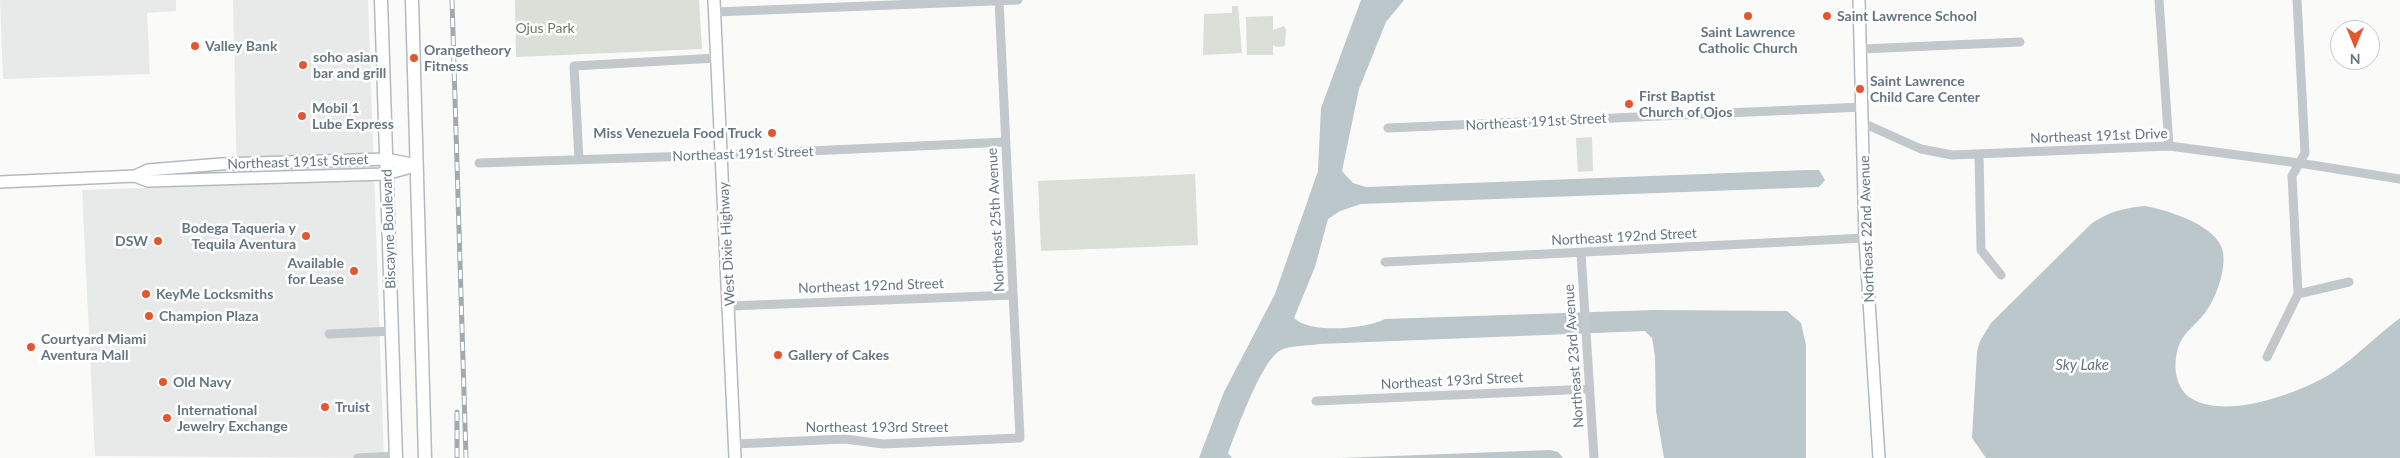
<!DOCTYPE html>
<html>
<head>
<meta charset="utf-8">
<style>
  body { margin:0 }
  #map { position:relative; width:2400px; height:458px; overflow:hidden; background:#fafaf8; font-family:Lato,sans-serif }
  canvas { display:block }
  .north { position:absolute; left:2330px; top:20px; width:50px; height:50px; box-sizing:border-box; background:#fff; border:1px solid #c1c8cd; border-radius:50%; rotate:180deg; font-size:14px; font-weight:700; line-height:20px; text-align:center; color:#657683 }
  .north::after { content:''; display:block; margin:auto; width:18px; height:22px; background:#e4572e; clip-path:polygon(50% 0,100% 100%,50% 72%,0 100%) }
</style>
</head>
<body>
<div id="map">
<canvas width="2400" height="458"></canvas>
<div class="north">N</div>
</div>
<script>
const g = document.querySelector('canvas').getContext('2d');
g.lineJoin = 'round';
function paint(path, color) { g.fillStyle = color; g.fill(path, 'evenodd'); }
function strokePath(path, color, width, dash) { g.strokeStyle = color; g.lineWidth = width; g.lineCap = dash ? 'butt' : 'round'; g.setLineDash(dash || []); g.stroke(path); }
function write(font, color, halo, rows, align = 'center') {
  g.font = font + ' Lato,sans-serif'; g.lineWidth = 5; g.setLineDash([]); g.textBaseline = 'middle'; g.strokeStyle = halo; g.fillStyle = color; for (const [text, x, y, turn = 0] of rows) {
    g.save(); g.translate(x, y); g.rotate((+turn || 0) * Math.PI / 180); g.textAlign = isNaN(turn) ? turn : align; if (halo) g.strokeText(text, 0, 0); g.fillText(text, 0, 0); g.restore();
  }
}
paint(new Path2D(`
  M 0,0 L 176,0 L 176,11 L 147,13 L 150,74 L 3,79 Z
  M 233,0 L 368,0 L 384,458 L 95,456 L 82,190 L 237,185 Z`), '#e8e9e9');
paint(new Path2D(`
  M 515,0 L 699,0 L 702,49 L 516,57 Z
  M 1232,6 L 1238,6 L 1242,53 L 1203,55 L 1204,14 L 1232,13 Z
  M 1273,16 L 1273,30 L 1284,26 L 1286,29 L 1285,46 L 1277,47 L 1273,45 L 1273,55 L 1247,55 L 1246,17 Z
  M 1592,137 L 1593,171 L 1578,172 L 1576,138 Z
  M 1195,174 L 1198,245 L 1041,251 L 1038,181 Z`), '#dadfd7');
paint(new Path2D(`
  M 1361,0 L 1404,0 L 1386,22 L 1359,89 L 1342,171 L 1353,183 L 1366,187 L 1807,170 L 1819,170 L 1825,180 L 1819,187 L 1361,204 L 1340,211 L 1328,219 L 1315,267 L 1294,318 C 1310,334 1366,329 1385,319 L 1654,310 L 1787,311 L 1801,323 L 1806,345 L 1806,458 L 1664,458 L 1656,411 L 1655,356 L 1652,338 L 1645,331 L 1319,344 C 1308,346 1291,345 1281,350 C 1262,358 1236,433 1228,453 L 1232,458 L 1199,458 L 1224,392 L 1275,294 L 1318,171 L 1321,108 Z
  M 2145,206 C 2167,210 2218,225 2223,252 C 2226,271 2216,298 2205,313 C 2196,325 2182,333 2178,348 C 2173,365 2175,386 2189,397 C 2224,421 2296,394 2329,375 C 2354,359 2376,336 2400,318 L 2400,458 L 1986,458 L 1972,438 L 1977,352 L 1980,341 L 1991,323 L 2091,224 C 2108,212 2123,208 2145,206 Z
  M 1550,450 L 1558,452 L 1563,458 L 1341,458 Z`), '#bbc7cb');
const secondary = new Path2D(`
  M 714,0 L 735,458
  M 1859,0 L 1865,238 L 1879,458
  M 135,176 L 148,181 L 386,174 L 415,166
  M 0,182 L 135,176 L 148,170 L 221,164 L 386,159 L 417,165`);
const primary = new Path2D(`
  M 381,0 L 396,458
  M 412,0 L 425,458`);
strokePath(secondary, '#b3babf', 14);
strokePath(primary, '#b5babe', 15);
strokePath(new Path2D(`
  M 2159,0 L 2169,146
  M 2297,0 L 2305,153 L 2292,176 L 2298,294
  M 715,12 L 1018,0
  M 1862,49 L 2020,42
  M 1863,123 L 1921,149 L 1952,155 L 2169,146 L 2299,163 L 2400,179
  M 1388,128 L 1863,107
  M 1979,154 L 1981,250 L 2001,275
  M 579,160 L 574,66 L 717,58
  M 479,163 L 722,155 L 1006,142
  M 1581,253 L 1594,458
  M 1385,262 L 1865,238
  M 730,306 L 1013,295
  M 329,334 L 392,331
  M 2267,357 L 2298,294 L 2349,282
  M 1316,401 L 1590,389
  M 735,444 L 845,439 L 883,444 L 1020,438 L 999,0
  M 358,458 L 396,456`), '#c3c8cc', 9);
strokePath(secondary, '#fff', 11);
strokePath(primary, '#fff', 12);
const rail = new Path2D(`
  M 452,0 L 466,458
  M 457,412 L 457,458`);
strokePath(rail, '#a2aab0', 5);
strokePath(rail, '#fff', 3, [9]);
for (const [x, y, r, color] of [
  [1748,16,5,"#e4572e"],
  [1827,16,5,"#e4572e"],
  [195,46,5,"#e4572e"],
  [414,58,5,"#e4572e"],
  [303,65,5,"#e4572e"],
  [1860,89,5,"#e4572e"],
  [1629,104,5,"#e4572e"],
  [302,116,5,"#e4572e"],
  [772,133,5,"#e4572e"],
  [306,236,5,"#e4572e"],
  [158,241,5,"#e4572e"],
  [354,271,5,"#e4572e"],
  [146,294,5,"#e4572e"],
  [149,316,5,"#e4572e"],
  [31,347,5,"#e4572e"],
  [778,355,5,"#e4572e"],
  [163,382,5,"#e4572e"],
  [325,407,5,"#e4572e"],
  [167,418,5,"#e4572e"]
]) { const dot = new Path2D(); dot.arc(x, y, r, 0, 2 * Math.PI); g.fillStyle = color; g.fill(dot); strokePath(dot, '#fff', 2); }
write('bold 14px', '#657683', '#fff', [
  ["Saint Lawrence School",1837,16],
  ["Saint Lawrence",1748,32,"center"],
  ["Catholic Church",1748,48,"center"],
  ["Valley Bank",205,46],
  ["Orangetheory",424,50],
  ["Fitness",424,66],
  ["soho asian",313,57],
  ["bar and grill",313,73],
  ["Saint Lawrence",1870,81],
  ["Child Care Center",1870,97],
  ["First Baptist",1639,96],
  ["Church of Ojos",1639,112],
  ["Mobil 1",312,108],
  ["Lube Express",312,124],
  ["Miss Venezuela Food Truck",762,133,"right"],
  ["Bodega Taqueria y",296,228,"right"],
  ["Tequila Aventura",296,244,"right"],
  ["DSW",148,241,"right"],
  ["Available",344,263,"right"],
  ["for Lease",344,279,"right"],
  ["KeyMe Locksmiths",156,294],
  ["Champion Plaza",159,316],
  ["Courtyard Miami",41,339],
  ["Aventura Mall",41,355],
  ["Gallery of Cakes",788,355],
  ["Old Navy",173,382],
  ["Truist",335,407],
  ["International",177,410],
  ["Jewelry Exchange",177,426]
], 'left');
write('14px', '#687a64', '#fff', [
  ["Ojus Park",545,28]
]);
write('14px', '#657683', '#fff', [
  ["Northeast 191st Street",1536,122,-3],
  ["Northeast 191st Drive",2099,136,-2],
  ["Northeast 191st Street",743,154,-2],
  ["Northeast 191st Street",298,162,-2],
  ["Northeast 25th Avenue",996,220,-93],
  ["Biscayne Boulevard",389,229,-92],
  ["Northeast 22nd Avenue",1867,229,-92],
  ["Northeast 192nd Street",1624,237,-3],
  ["West Dixie Highway",727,244,-93],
  ["Northeast 192nd Street",871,286,-2],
  ["Northeast 23rd Avenue",1574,356,-94],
  ["Northeast 193rd Street",1452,381,-3],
  ["Northeast 193rd Street",877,427]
]);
write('italic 15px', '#60757c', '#fff', [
  ["Sky Lake",2082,365]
]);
</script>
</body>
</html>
